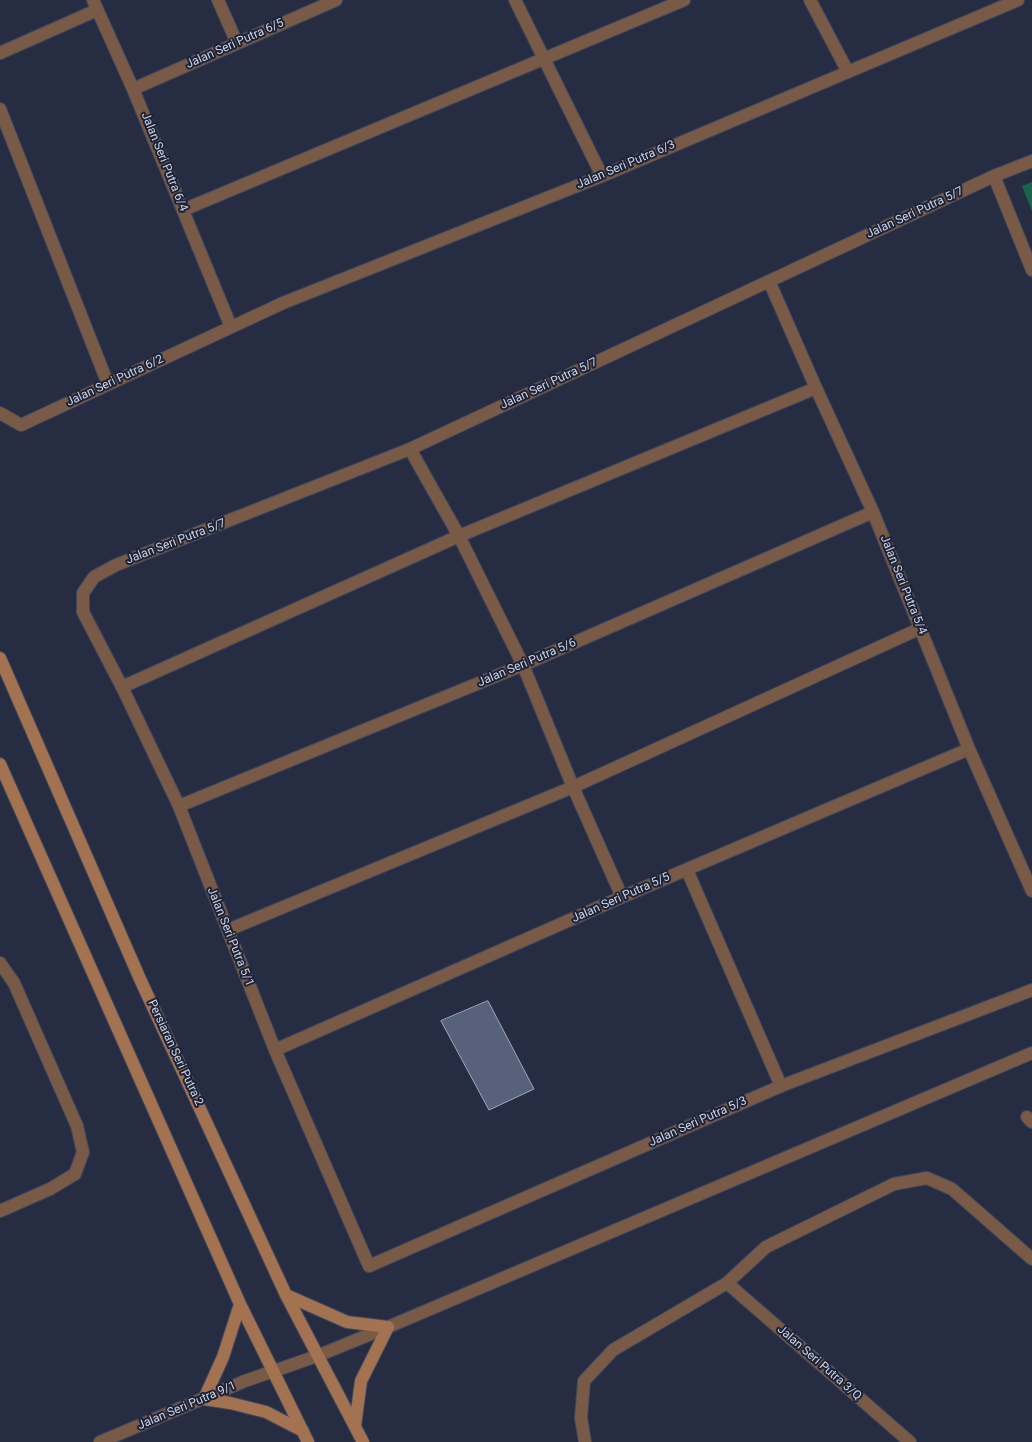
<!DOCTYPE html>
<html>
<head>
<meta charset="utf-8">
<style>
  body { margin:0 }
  canvas { display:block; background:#262d43 }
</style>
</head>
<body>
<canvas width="1032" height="1442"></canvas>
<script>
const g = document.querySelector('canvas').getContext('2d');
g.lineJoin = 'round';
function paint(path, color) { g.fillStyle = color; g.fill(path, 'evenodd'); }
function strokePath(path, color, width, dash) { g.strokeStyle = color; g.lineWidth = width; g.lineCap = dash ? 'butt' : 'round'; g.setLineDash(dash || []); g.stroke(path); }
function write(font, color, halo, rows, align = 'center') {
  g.font = font + ' Roboto,sans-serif'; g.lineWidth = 4; g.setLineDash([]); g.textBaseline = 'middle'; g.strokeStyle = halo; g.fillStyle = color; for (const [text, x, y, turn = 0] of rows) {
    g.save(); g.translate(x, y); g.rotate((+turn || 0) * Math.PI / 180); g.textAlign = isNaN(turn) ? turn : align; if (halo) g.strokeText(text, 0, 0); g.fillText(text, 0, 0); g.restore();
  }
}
paint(new Path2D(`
  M 1032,182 L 1032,211 L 1022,186 Z`), '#18654a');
const building = new Path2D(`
  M 488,1001 L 534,1089 L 489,1110 L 441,1021 Z`);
paint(building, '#58617a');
strokePath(building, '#9ea7c3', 1);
const lane = new Path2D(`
  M 218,0 L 237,43
  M 0,109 L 108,384
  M 183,210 L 684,0
  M 122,687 L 459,536 L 816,388
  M 687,870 L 781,1086
  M 228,930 L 573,787 L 921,628
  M 1027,1117 L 1032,1122`);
const street = new Path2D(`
  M 93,0 L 133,89 L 231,327
  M 515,0 L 602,176
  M 810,0 L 848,72
  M 0,53 L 97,10
  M 133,89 L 336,0
  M 1032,161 L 994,176 L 410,449 L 116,565 L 94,577 L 83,593 L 83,612 L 122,687 L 179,806 L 275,1050 L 369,1266 L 781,1086 L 1032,990
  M 994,176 L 1032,270
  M 769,281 L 816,388 L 873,512 L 969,749 L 1032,891
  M 0,413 L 21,425 L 283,303 L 602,176 L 1018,0
  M 410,449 L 459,536 L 523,665 L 573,787 L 622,897
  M 179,806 L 523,665 L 873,512
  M 0,963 L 14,983 L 77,1126 L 83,1152 L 75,1174 L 50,1189 L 0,1211
  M 275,1050 L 622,897 L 969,749
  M 727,1283 L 910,1442
  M 100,1442 L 245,1381 L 317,1356 L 388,1327 L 1032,1053
  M 585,1442 L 581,1418 L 584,1381 L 613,1350 L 727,1283 L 766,1247 L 894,1184 L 927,1178 L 952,1189 L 1032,1259`);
const secondary = new Path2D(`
  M 0,658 L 140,979 L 286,1295 L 363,1442
  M 0,764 L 240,1304 L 308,1442
  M 286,1295 L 347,1322 L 388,1327 L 361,1381 L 355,1426
  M 240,1304 L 223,1357 L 204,1399 L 230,1403 L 266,1412 L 303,1431`);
strokePath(lane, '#41485d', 14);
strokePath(street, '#41485d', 14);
strokePath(secondary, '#41485d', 14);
strokePath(lane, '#795a46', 12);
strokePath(street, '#795a46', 12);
strokePath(secondary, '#a37251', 12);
write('12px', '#d0d5e3', '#1c2338', [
  ["Jalan Seri Putra 6/5",235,44,-24],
  ["Jalan Seri Putra 6/4",164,162,68],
  ["Jalan Seri Putra 6/3",626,165,-23],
  ["Jalan Seri Putra 5/7",915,213,-25],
  ["Jalan Seri Putra 6/2",115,381,-25],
  ["Jalan Seri Putra 5/7",549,384,-25],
  ["Jalan Seri Putra 5/7",176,542,-21],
  ["Jalan Seri Putra 5/4",903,585,68],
  ["Jalan Seri Putra 5/6",527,663,-23],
  ["Jalan Seri Putra 5/5",621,898,-24],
  ["Jalan Seri Putra 5/1",230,937,68],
  ["Persiaran Seri Putra 2",175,1053,65],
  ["Jalan Seri Putra 5/3",698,1122,-24],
  ["Jalan Seri Putra 3/Q",819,1363,41],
  ["Jalan Seri Putra 9/1",187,1406,-23]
]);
</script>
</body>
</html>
